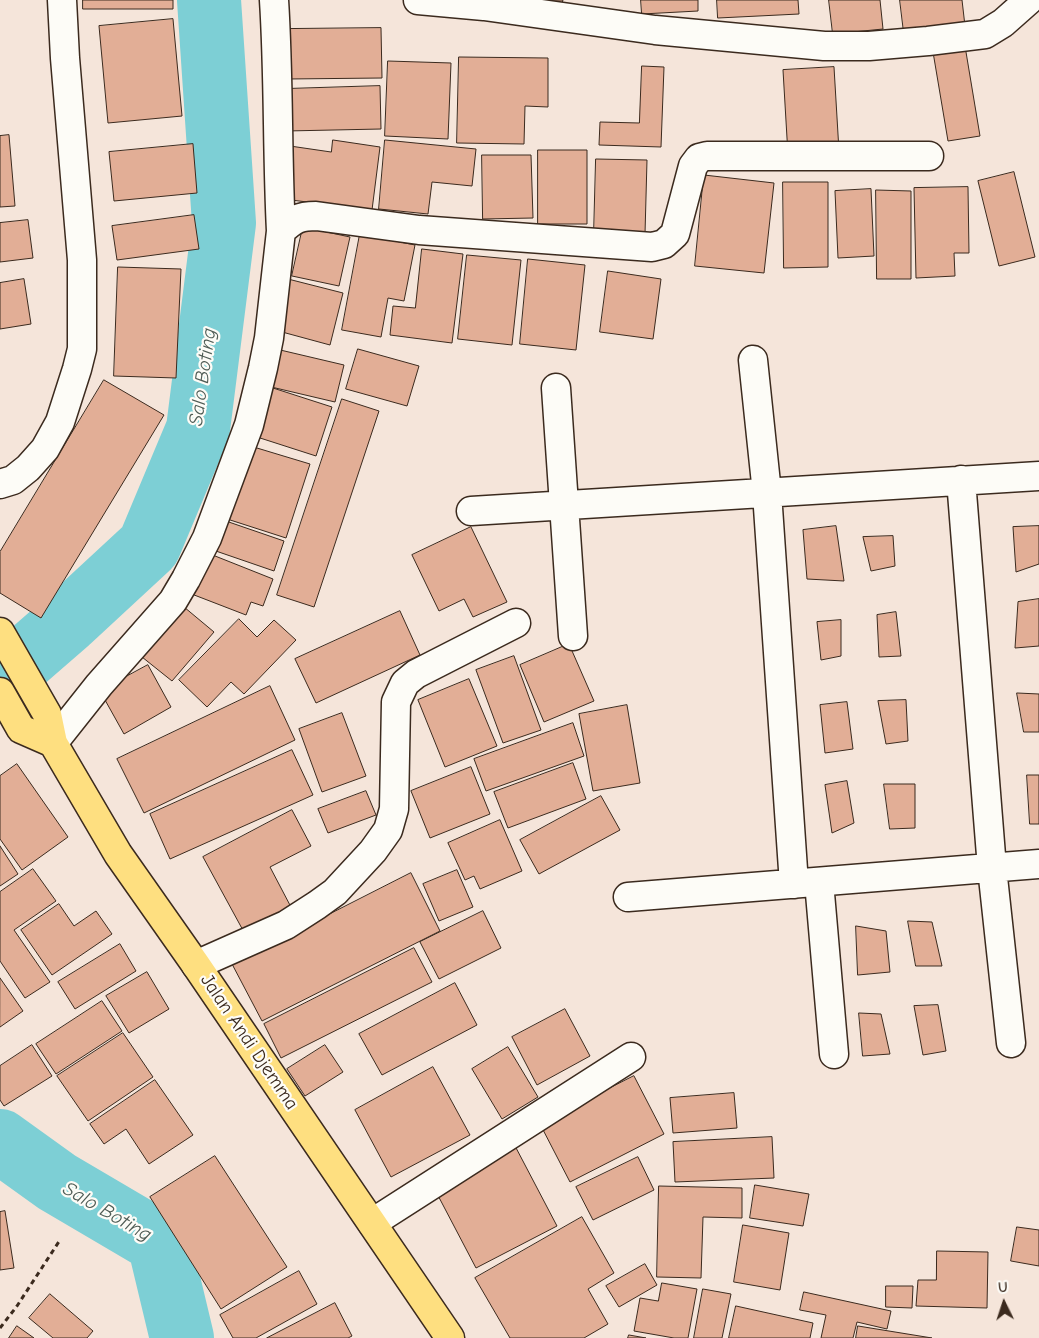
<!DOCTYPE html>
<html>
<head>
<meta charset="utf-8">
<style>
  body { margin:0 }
  #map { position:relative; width:1039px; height:1338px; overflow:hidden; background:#f5e5da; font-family:"Comic Neue",sans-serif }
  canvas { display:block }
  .north { position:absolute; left:979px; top:1278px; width:50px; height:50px; -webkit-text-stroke:4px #fdfcf7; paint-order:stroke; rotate:356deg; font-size:14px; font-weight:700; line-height:20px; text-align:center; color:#3b2a1e }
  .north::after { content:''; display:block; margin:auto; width:18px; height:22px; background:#3b2a1e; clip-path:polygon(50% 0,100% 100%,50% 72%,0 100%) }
</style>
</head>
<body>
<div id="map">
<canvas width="1039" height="1338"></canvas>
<div class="north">U</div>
</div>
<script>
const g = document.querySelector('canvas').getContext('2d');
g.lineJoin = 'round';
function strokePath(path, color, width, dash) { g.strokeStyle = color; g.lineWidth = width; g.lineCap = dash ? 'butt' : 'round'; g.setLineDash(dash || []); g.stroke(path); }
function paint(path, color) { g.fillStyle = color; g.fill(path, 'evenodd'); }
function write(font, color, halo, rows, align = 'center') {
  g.font = font + ' "Comic Neue",sans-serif'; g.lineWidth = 4.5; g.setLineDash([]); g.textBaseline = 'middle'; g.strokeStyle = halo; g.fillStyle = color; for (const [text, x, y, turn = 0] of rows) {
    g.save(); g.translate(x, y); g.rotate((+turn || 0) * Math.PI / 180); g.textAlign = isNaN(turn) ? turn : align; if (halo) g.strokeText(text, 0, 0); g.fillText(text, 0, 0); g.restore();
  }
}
strokePath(new Path2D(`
  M 0,680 L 68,621 L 149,546 L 198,429 L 224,223 L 209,0
  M 0,1141 L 57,1182 L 159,1242 L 182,1338`), '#7dcfd5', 64);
const building = new Path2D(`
  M 83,0 L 173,0 L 173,9 L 83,9 Z
  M 544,0 L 563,0 L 562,3 Z
  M 641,0 L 698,0 L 698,11 L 642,14 Z
  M 717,0 L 798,0 L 799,14 L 718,18 Z
  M 829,0 L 880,0 L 883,29 L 833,34 Z
  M 900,0 L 962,0 L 965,26 L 904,33 Z
  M 173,19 L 182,116 L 108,123 L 99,26 Z
  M 381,28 L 382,78 L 287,79 L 286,29 Z
  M 964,40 L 980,136 L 948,141 L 932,46 Z
  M 459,57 L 548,58 L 548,107 L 525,106 L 524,144 L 457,143 Z
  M 388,61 L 451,63 L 448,139 L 385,136 Z
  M 642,66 L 664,67 L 661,147 L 599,145 L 600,122 L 639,123 Z
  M 834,67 L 839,151 L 788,155 L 783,70 Z
  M 380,86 L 381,129 L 286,131 L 285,89 Z
  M 9,135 L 15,206 L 0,207 L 0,136 Z
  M 333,140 L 380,147 L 372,210 L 283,199 L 290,146 L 331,152 Z
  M 385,140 L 476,149 L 472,186 L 432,182 L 428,214 L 379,209 Z
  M 193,144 L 197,193 L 114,201 L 109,152 Z
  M 538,150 L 587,150 L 587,224 L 538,224 Z
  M 482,155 L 531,155 L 533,218 L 483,219 Z
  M 596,159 L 647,160 L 645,234 L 594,233 Z
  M 1014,172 L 1035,257 L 999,266 L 978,181 Z
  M 704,175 L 774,183 L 764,273 L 695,266 Z
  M 783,182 L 828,182 L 828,267 L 784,268 Z
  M 968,187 L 969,253 L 954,253 L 955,276 L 916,278 L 914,188 Z
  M 871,189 L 874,256 L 838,258 L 835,191 Z
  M 876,190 L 911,191 L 911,279 L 877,279 Z
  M 194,215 L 199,249 L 117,260 L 112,226 Z
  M 28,220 L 33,258 L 0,262 L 0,223 Z
  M 303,227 L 350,237 L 339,286 L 292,276 Z
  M 360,234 L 415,245 L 404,301 L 388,298 L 381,337 L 342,330 Z
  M 422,249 L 463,254 L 452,343 L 390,335 L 393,306 L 415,308 Z
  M 467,255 L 521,260 L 512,345 L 458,339 Z
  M 528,259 L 585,265 L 576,350 L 520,344 Z
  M 118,267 L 181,269 L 176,378 L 114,376 Z
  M 608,271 L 661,279 L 653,339 L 600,332 Z
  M 284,278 L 343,293 L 330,345 L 271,329 Z
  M 24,279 L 31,324 L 0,329 L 0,283 Z
  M 276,349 L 344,365 L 335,402 L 267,386 Z
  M 358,349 L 419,366 L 407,406 L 346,389 Z
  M 104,380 L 164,415 L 41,618 L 0,593 L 0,552 Z
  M 273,388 L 332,407 L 316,456 L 257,437 Z
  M 342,399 L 379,411 L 314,607 L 277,595 Z
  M 247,445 L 310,464 L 286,538 L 224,518 Z
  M 220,519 L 284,541 L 274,571 L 210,549 Z
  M 836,526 L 844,581 L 807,579 L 803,530 Z
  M 1039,526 L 1039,564 L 1016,572 L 1013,527 Z
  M 471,527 L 507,602 L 473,617 L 464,599 L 439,611 L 412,555 Z
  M 893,536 L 895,566 L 871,571 L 863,537 Z
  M 205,552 L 273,579 L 263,606 L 251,602 L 246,615 L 189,593 Z
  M 1039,599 L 1039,646 L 1015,648 L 1018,602 Z
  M 184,607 L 214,632 L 172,681 L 142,657 Z
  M 400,611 L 420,655 L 316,703 L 295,659 Z
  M 896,612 L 901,656 L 879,657 L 877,615 Z
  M 239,619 L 257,637 L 274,620 L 296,640 L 244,694 L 231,682 L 207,707 L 179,680 Z
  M 841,620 L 841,656 L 821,660 L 817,622 Z
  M 569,644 L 594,701 L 544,722 L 520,665 Z
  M 514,656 L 541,730 L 503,743 L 476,670 Z
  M 148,665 L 171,707 L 124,734 L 100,691 Z
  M 469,679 L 497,746 L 445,767 L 418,700 Z
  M 270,686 L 295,740 L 144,813 L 117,759 Z
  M 1017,693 L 1039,694 L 1039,732 L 1024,732 Z
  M 906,700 L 908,741 L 886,744 L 878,701 Z
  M 847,702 L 853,749 L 825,753 L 820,705 Z
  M 627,705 L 640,783 L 593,791 L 579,714 Z
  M 342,713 L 366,776 L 322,792 L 299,729 Z
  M 573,723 L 584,756 L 486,791 L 474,759 Z
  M 292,750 L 313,795 L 170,859 L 150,814 Z
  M 573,763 L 586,799 L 508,828 L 494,792 Z
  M 17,764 L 68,837 L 22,870 L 0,839 L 0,776 Z
  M 471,767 L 490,814 L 430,838 L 411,791 Z
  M 1027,775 L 1039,775 L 1039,824 L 1030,824 Z
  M 847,781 L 854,823 L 832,833 L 825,785 Z
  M 884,784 L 915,784 L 915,828 L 890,829 Z
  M 366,791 L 376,815 L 328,833 L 318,809 Z
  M 601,796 L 620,830 L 539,874 L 520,840 Z
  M 292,810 L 311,846 L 270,867 L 292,909 L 245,934 L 203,857 Z
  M 500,820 L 522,871 L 480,889 L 474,876 L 465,880 L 448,843 Z
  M 0,846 L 18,874 L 0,886 Z
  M 33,869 L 56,901 L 14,930 L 50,982 L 25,998 L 0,961 L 0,892 Z
  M 457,870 L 473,907 L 439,921 L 423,884 Z
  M 411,873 L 440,931 L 262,1021 L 232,964 Z
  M 59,904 L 74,926 L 96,911 L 112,934 L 52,975 L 21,930 Z
  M 483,911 L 501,948 L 439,979 L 420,942 Z
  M 908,921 L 932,922 L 942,966 L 916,966 Z
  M 856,926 L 886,931 L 890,972 L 858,975 Z
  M 120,944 L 136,971 L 75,1009 L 58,982 Z
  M 414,948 L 432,982 L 281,1058 L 264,1024 Z
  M 147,972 L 169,1009 L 129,1033 L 106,996 Z
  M 0,978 L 23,1011 L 0,1027 Z
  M 455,983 L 477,1025 L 382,1075 L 359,1034 Z
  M 102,1001 L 122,1031 L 56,1074 L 36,1044 Z
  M 938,1005 L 946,1051 L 923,1055 L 914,1006 Z
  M 565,1009 L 590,1056 L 537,1085 L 512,1037 Z
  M 859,1013 L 881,1014 L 890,1054 L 863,1056 Z
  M 123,1033 L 153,1077 L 88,1121 L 57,1076 Z
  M 32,1045 L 52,1076 L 4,1106 L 0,1100 L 0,1066 Z
  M 325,1045 L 343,1072 L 305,1096 L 287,1069 Z
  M 508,1047 L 538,1097 L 502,1119 L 472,1069 Z
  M 433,1067 L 470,1135 L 391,1177 L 355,1110 Z
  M 634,1076 L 664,1134 L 570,1182 L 540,1124 Z
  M 155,1080 L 193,1135 L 149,1164 L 126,1129 L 104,1144 L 90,1124 Z
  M 734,1093 L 737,1128 L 673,1133 L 670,1098 Z
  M 772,1137 L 774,1178 L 675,1182 L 673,1142 Z
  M 514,1144 L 557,1226 L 476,1268 L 433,1186 Z
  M 215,1156 L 287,1267 L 221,1309 L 150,1197 Z
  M 638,1157 L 654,1190 L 593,1220 L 576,1187 Z
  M 755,1185 L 809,1194 L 803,1226 L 750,1218 Z
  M 659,1186 L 742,1188 L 742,1218 L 703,1217 L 701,1278 L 657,1277 Z
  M 5,1211 L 14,1268 L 0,1270 L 0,1212 Z
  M 582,1217 L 614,1273 L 588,1289 L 608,1324 L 584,1338 L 510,1338 L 475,1278 Z
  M 743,1225 L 789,1233 L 780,1290 L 734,1282 Z
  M 1017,1227 L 1039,1230 L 1039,1266 L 1011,1261 Z
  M 937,1251 L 988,1252 L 987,1308 L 916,1306 L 918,1280 L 936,1280 Z
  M 645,1264 L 657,1285 L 619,1307 L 606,1286 Z
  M 299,1271 L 317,1304 L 256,1338 L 233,1338 L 220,1315 Z
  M 662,1283 L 697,1289 L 688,1338 L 674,1338 L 634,1331 L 640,1298 L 658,1301 Z
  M 886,1286 L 913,1286 L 912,1308 L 886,1307 Z
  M 703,1289 L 731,1294 L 722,1338 L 694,1338 Z
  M 804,1292 L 891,1311 L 887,1329 L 857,1322 L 853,1338 L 821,1338 L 826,1315 L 800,1310 Z
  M 50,1294 L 93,1331 L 87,1338 L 53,1338 L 29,1318 Z
  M 335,1303 L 352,1336 L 348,1338 L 267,1338 Z
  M 736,1306 L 813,1323 L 810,1338 L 729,1338 Z
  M 17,1326 L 34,1338 L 9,1338 Z
  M 858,1326 L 932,1338 L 856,1338 Z
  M 629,1335 L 646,1338 L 628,1338 Z`);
paint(building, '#e2ae96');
strokePath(building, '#3b2a1e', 1);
const street = new Path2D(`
  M 274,0 C 279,77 277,154 281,231
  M 418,0 L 484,6 L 655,30 L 824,46 L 869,46 L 928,41 L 985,34 L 1003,23 L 1029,0
  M 753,360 L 767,493 L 794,884
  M 556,388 L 573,636
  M 961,480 L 992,868 L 1011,1043
  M 471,511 L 1039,476
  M 53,743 L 99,685 L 173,601 L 186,579 L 207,538 L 249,425 L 263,368 L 269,338 L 281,231 C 294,219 299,216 316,216 L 419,230 L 652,247 L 664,244 L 675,234 L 693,166 L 699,158 L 707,156 L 929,156
  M 819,882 L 834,1054
  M 628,897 L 1039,864
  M 196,965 L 286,925 L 317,905 L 335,892 L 373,851 L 388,830 L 394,809 L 396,702 L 405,683 L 416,674 L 516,623
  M 372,1223 L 631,1057`);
const secondary = new Path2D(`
  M 0,484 L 13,480 L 28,468 L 45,449 L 60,422 L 77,369 L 82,349 L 82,260 L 65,58 L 62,0`);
const highway = new Path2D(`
  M 0,632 L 47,714 L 53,743 L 118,854 L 196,965 L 450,1338
  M 0,692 L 21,729 L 53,743`);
strokePath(street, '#3b2a1e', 31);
strokePath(secondary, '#3b2a1e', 31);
strokePath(highway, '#3b2a1e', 31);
strokePath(new Path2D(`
  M 0,1328 L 17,1306 L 60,1240`), '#3b2a1e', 3, [5, 4]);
strokePath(street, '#fdfcf7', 28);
strokePath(secondary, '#fdfcf7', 28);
strokePath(highway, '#fedf80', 28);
write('19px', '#3b2a1e', '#fdfcf7', [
  ["Jalan Andi Djemma",249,1042,56]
]);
write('italic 20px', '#4f5c55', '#fdfcf7', [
  ["Salo Boting",203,377,-82],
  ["Salo Boting",107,1212,30]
]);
</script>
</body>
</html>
